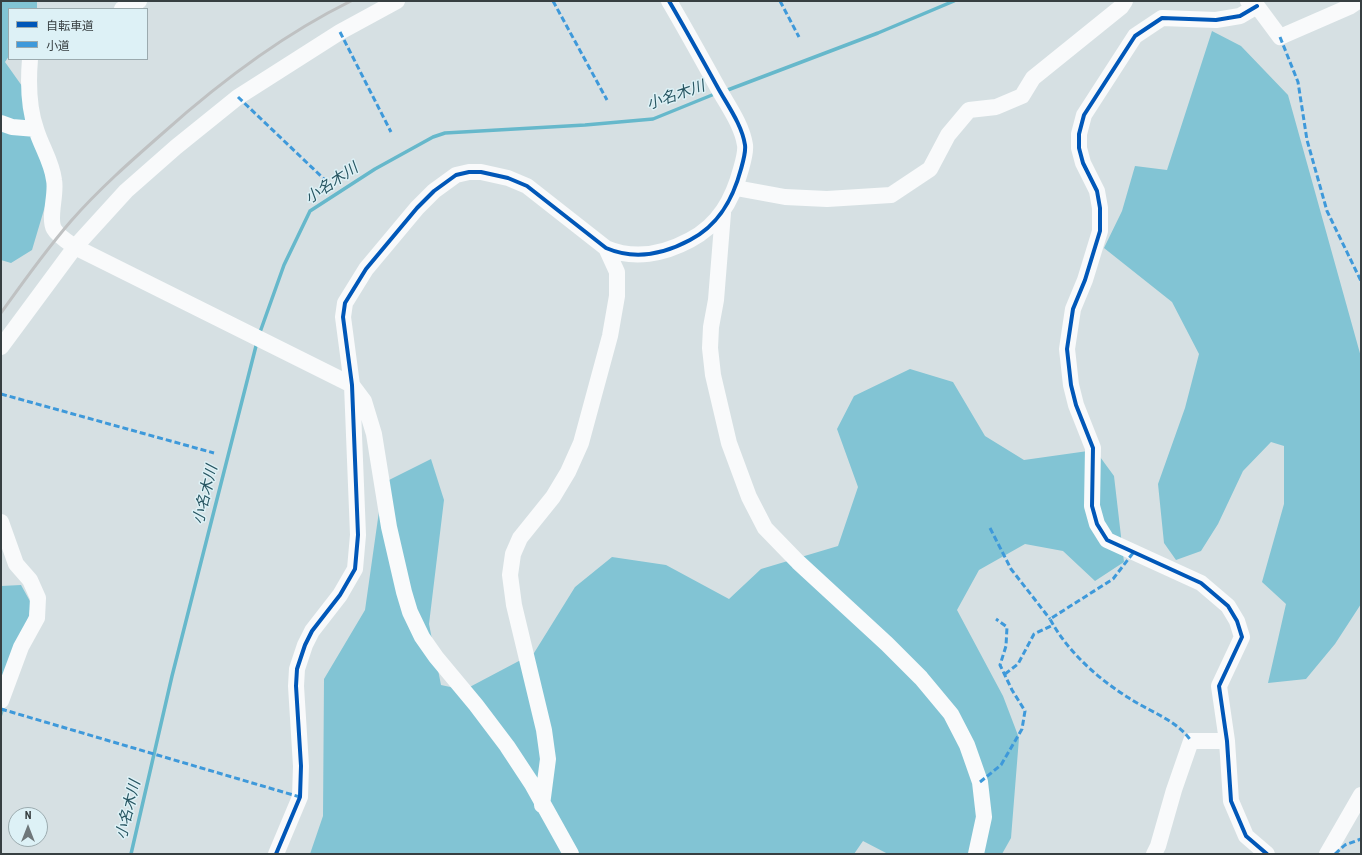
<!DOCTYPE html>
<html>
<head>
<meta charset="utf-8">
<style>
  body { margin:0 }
  #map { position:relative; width:1362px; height:855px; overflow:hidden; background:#d6e0e3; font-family:"Roboto Condensed","Noto Sans JP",sans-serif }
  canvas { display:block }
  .frame { position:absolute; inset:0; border:2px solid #373f41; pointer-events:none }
  .legend { position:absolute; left:8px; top:8px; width:140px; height:52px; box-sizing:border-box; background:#ddf1f6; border:1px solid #9baaae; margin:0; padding:5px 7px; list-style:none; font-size:12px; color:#373f41 }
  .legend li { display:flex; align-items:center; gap:8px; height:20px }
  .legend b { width:20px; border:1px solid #9baaae }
  .north { position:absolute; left:8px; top:807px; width:40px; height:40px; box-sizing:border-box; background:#ddf1f6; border:1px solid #9baaae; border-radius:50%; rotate:0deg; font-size:11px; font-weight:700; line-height:16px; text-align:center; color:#373f41 }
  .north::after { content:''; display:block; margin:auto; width:14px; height:18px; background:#6f777a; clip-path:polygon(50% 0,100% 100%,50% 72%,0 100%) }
</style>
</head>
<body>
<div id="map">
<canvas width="1362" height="855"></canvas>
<div class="frame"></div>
<ul class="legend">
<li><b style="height:5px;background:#0057b8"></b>自転車道</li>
<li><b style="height:5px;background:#3e99da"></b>小道</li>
</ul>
<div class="north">N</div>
</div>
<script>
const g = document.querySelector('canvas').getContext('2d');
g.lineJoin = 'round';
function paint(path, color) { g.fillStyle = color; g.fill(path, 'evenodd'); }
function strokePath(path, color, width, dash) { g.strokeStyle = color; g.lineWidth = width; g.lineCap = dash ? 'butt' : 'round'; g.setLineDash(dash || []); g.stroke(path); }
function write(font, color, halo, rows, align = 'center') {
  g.font = font + ' "Roboto Condensed","Noto Sans JP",sans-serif'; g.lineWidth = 3; g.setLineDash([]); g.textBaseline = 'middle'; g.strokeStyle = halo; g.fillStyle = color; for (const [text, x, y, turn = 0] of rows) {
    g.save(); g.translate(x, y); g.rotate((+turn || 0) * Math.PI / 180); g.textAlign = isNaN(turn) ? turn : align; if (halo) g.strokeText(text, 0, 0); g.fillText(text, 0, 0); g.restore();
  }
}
paint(new Path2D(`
  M 1,1 L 37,1 L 37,9 L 9,9 L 9,56 L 5,62 L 22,86 L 51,186 L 32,250 L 11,263 L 1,260 Z
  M 1212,31 L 1241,46 L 1288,95 L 1361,357 L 1361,604 L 1335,644 L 1306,679 L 1268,683 L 1286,604 L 1262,582 L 1284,504 L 1284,446 L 1271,442 L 1243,471 L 1218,524 L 1201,551 L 1176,560 L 1164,543 L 1158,484 L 1185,408 L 1199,354 L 1172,302 L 1104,248 L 1122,211 L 1135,166 L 1167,170 Z
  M 910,369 L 953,382 L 985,436 L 1024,460 L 1095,450 L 1114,476 L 1124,562 L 1095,581 L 1063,551 L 1025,544 L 979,570 L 957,610 L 1003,696 L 1019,738 L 1011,838 L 1002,854 L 888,854 L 863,841 L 854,854 L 310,854 L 323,816 L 324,679 L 365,610 L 383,483 L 431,459 L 444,500 L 429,624 L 441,685 L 464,690 L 534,653 L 575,587 L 612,557 L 666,565 L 729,599 L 761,569 L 838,546 L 858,487 L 837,429 L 854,396 Z
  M 21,585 L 31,603 L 22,659 L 1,719 L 1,586 Z`), '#82c4d4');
strokePath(new Path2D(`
  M 725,91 L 878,33 L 954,1
  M 259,335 L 284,265 L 310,211 L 375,169 L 433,137 L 445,133 L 585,125 L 653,119 L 717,93
  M 131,854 L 172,676 L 257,342`), '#66b8cb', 3.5);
strokePath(new Path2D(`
  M 1248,1 L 1257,6 L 1280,37 L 1349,7 L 1358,1
  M 1257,6 L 1240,16 L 1216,20 L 1162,18 L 1135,36 L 1084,115 L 1079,134 L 1079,148 L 1083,163 L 1097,191 L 1100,208 L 1100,231 L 1085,280 L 1073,309 L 1067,349 L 1071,385 L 1076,405 L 1093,448 L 1092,506 L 1097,524 L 1107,540 L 1201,583 L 1228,606 L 1237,621 L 1242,637 L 1219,686 L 1227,741 L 1231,801 L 1246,836 L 1267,854
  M 122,9 L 139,1
  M 30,59 C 28,83 28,106 36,129 C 41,146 52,162 54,180 C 57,193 48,218 54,229 C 58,236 68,242 75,247 L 352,385 L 364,401 L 374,434 L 389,527 L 404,592 L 410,612 L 422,637 L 436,657 L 476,705 L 507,746 L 532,784 L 571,854
  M 1,123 L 12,127 L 36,129
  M 736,188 L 785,197 L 827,199 L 891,195 L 930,169 L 948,135 L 969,110 L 996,107 L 1022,96 L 1033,78 L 1121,7 L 1125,1
  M 723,213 L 716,300 L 711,327 L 710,348 L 713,375 L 729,443 L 749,497 L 765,528 L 798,562 L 887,644 L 921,678 L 951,714 L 967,745 L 980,782 L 984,817 L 976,854
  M 1,347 L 75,247 L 126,191 L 176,147 L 238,97 L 340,32 L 397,1
  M 1,522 L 16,564 L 30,580 L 38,598 L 37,618 L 21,647 L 1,701
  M 542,805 L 548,759 L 544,730 L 514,605 L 510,575 L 513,554 L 520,538 L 553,497 L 568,472 L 581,443 L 610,336 L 617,296 L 617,272 L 606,248
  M 276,854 L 300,797 L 301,766 L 296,686 L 297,669 L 305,645 L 312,631 L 340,595 L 355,569 L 358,535 L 352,385 L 343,317 L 345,303 L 366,269 L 417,208 L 434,191 L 456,175 L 469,172 L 481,172 L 508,178 L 527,186 L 606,248 C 634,260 664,254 690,240 C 719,225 733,199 741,169 C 743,162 746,152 745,145 C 742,125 728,106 718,88 C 702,59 686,30 669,1
  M 1154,854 L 1158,846 L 1174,790 L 1191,741 L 1227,741
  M 1327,854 L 1361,795`), '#f9fafb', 16);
strokePath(new Path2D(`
  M 1,313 C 23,282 46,250 71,221 C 99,189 131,161 163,133 C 220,82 282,35 351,1`), '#bfc1c2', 3);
strokePath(new Path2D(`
  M 553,1 L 607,100
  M 780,1 L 799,37
  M 340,32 L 391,132
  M 1280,37 L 1298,82 L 1307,140 L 1327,211 L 1361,281
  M 238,97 L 324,179
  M 1,394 L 214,453
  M 990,528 L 1011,569 L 1050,619
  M 1133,553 L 1113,579 L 1050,619 C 1067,651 1098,679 1129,698 C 1150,712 1177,720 1191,741
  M 1005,674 L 1018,664 L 1034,634 L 1053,625
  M 1,709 L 300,797
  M 980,782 L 1001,765 L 1022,729 L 1025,711 L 1012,690 L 1000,665 L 1006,646 L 1007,627 L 996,619
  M 1335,854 L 1345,845 L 1361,839`), '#3e99da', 3, [6, 3]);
strokePath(new Path2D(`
  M 1257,6 L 1240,16 L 1216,20 L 1162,18 L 1135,36 L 1084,115 L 1079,134 L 1079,148 L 1083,163 L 1097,191 L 1100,208 L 1100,231 L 1085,280 L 1073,309 L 1067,349 L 1071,385 L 1076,405 L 1093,448 L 1092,506 L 1097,524 L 1107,540 L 1201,583 L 1228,606 L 1237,621 L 1242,637 L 1219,686 L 1227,741 L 1231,801 L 1246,836 L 1267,854
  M 276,854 L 300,797 L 301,766 L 296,686 L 297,669 L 305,645 L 312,631 L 340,595 L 355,569 L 358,535 L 352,385 L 343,317 L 345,303 L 366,269 L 417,208 L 434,191 L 456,175 L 469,172 L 481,172 L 508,178 L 527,186 L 606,248 C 634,260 664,254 690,240 C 719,225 733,199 741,169 C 743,162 746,152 745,145 C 742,125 728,106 718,88 C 702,59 686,30 669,1`), '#0057b8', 4);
write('italic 15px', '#275561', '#ddf1f6', [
  ["小名木川",676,96,-19],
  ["小名木川",332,184,-34],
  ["小名木川",206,495,-76],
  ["小名木川",129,810,-76]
]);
</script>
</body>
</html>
